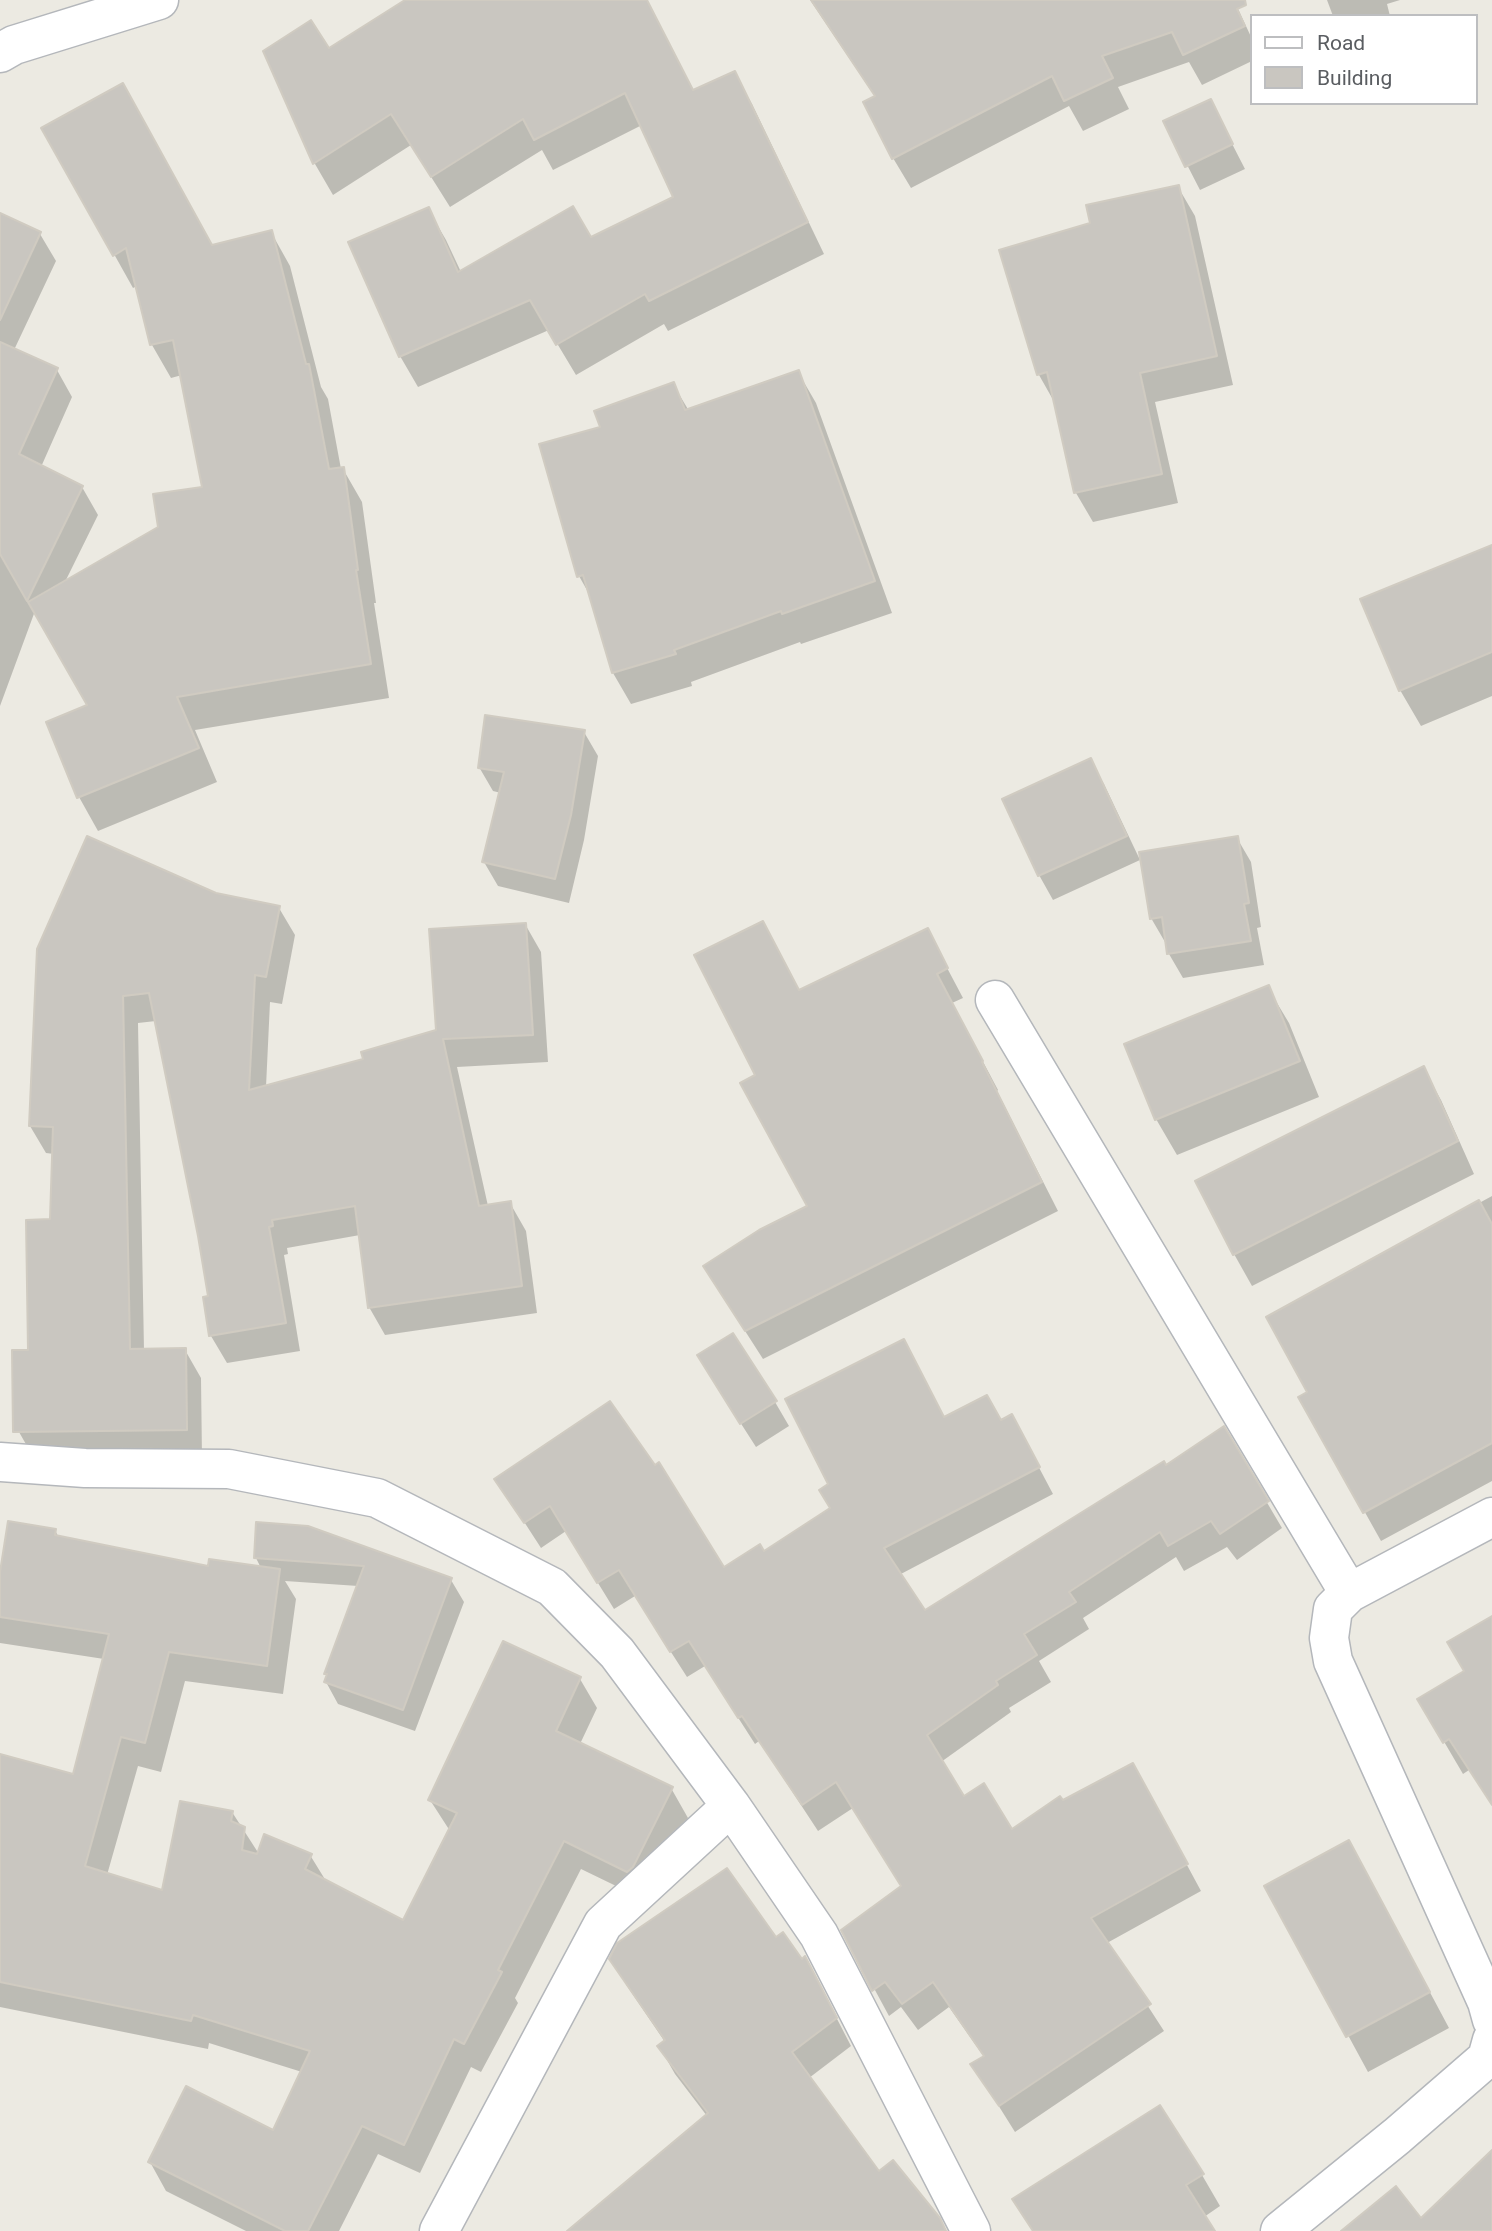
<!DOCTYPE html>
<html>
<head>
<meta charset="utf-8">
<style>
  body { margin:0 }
  #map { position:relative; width:1492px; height:2231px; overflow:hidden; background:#eceae2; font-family:Roboto,sans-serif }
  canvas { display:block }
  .legend { position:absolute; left:1250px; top:14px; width:228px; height:91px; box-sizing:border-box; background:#fff; border:2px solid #bdbec0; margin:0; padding:9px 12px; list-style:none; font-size:21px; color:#5a5d61 }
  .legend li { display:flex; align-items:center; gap:14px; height:35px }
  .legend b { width:35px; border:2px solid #bdbec0 }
</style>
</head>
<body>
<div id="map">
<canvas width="1492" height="2231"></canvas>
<ul class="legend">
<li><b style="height:9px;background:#fff"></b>Road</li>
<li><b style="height:19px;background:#c9c6c0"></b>Building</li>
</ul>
</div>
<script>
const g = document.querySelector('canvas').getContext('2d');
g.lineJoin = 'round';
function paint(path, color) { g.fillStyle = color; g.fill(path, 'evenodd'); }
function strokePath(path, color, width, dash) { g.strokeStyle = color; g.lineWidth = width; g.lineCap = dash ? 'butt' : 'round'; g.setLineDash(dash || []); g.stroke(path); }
paint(new Path2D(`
  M 408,0 L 647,0 L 694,91 L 734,73 L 752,104 L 824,254 L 668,331 L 664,324 L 576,375 L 549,330 L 418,387 L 400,356 L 428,209 L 446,240 L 461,272 L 590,240 L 675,198 L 642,125 L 553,170 L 542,150 L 450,207 L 411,145 L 333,195 L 315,164 L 265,51 L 328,50 Z
  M 810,0 L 1234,0 L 1252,39 L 1252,61 L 1202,85 L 1189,62 L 1118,87 L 1129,109 L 1083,131 L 1069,106 L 911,188 L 893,158 L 876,98 Z
  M 1327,0 L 1400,0 L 1387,4 L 1390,16 L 1333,16 Z
  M 1210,101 L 1245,169 L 1200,190 L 1165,122 Z
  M 44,129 L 212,247 L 271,232 L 290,266 L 321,387 L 328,399 L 341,469 L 343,469 L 362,502 L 376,603 L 374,603 L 389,698 L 195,730 L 217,782 L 98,831 L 79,797 L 48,723 L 90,706 L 35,611 L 0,706 L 0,215 L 40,234 L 56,261 L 14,350 L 57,370 L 72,397 L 41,467 L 82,487 L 98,515 L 64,584 L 160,528 L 204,489 L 182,375 L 171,378 L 152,345 L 137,286 L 133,288 Z
  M 1178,187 L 1195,216 L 1233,385 L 1155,402 L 1178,503 L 1093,522 L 1076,493 L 1056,405 L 1039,375 L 1001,251 L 1092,224 Z
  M 798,372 L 816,403 L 892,613 L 801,644 L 800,642 L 691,682 L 692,686 L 631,704 L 613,673 L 592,599 L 579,576 L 602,428 L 673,384 L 689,411 Z
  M 1492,547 L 1492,696 L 1421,726 L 1400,690 Z
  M 584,732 L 598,756 L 584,840 L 569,903 L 498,886 L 484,862 L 501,793 L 493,791 L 479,767 Z
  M 1090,760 L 1104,784 L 1140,860 L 1053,900 L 1039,875 L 1004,800 Z
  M 1237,838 L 1251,862 L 1261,927 L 1257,928 L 1264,965 L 1183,978 L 1169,954 L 1167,942 L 1165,942 L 1151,918 Z
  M 215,895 L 279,908 L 295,935 L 282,1004 L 270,1002 L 266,1087 L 365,1060 L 438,1031 L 525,924 L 541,952 L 548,1062 L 457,1067 L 488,1206 L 510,1203 L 526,1231 L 537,1313 L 385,1335 L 369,1307 L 360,1235 L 287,1248 L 288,1254 L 284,1255 L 300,1351 L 227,1363 L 211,1336 L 205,1299 L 210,1298 L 199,1236 L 156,1021 L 138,1023 L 144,1350 L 185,1350 L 201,1378 L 202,1458 L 31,1453 L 15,1425 L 30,1352 L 52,1221 L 54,1154 L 46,1153 L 30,1126 L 38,949 Z
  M 927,930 L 963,998 L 952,1003 L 998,1090 L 997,1091 L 1058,1211 L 763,1359 L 722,1295 L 810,1207 L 758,1076 L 800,992 Z
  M 1268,988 L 1289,1023 L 1319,1097 L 1177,1155 L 1156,1119 Z
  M 1423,1068 L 1441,1100 L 1474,1174 L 1252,1286 L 1234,1254 Z
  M 1492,1196 L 1492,1481 L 1381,1541 L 1301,1398 L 1310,1393 L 1268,1318 Z
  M 903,1341 L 945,1419 L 1001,1422 L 1026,1443 L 1053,1494 L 899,1575 L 924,1612 L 1166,1468 L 1223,1428 L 1282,1528 L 1237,1560 L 1227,1547 L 1184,1571 L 1176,1557 L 1083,1618 L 1089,1629 L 1039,1661 L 1051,1682 L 1009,1708 L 1011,1712 L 941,1762 L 964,1798 L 1012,1832 L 1062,1802 L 1147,1791 L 1201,1891 L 1107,1943 L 1164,2031 L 1015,2132 L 973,2065 L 984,2057 L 949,2007 L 918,2030 L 901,2007 L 889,2016 L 843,1931 L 902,1887 L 853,1808 L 818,1831 L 759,1741 L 755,1744 L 705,1666 L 687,1677 L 635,1596 L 614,1609 L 566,1531 L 541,1548 L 497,1480 L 724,1569 L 763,1553 L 832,1509 L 831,1485 Z
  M 713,1380 L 775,1402 L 789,1426 L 756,1447 Z
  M 258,1524 L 451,1580 L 464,1602 L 415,1731 L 338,1704 L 326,1682 L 328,1676 L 326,1673 L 358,1586 L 285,1581 L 296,1599 L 283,1694 L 185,1681 L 161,1772 L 138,1766 L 107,1875 L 163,1892 L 232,1812 L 259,1854 L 310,1855 L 326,1881 L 403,1922 L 450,1831 L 430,1800 L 580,1679 L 597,1708 L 580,1744 L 671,1788 L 688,1818 L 649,1896 L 645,1900 L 581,1869 L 515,1998 L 518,2003 L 481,2072 L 471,2067 L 420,2173 L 378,2154 L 339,2231 L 246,2231 L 166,2191 L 150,2162 L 274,2132 L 302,2072 L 209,2043 L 208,2049 L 0,2007 L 0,1756 L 74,1776 L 104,1659 L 0,1643 L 0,1580 L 55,1530 L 59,1538 L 210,1568 L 261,1568 L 256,1558 Z
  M 1492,1618 L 1492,1805 L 1469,1770 L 1463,1774 L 1419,1699 L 1466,1671 Z
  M 1369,1878 L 1449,2028 L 1368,2072 L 1267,1886 Z
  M 776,1940 L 820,1986 L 851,2046 L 809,2078 L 879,2173 L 945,2231 L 592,2231 L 707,2116 L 675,2074 L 659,2046 L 665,2042 L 627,1986 L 611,1959 Z
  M 1202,2175 L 1220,2206 L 1204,2217 L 1213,2231 L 1033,2231 L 1015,2200 Z`), '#0003');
const building = new Path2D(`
  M 405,0 L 647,0 L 693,90 L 735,71 L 808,222 L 649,301 L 645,294 L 556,345 L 530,300 L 399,357 L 348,242 L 429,207 L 458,272 L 573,206 L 591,237 L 673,197 L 625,93 L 534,140 L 523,119 L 431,177 L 391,114 L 313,164 L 263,51 L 311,20 L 329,48 Z
  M 811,0 L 1245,0 L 1246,5 L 1237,9 L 1245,26 L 1183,55 L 1172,32 L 1102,56 L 1113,78 L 1064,101 L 1052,76 L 892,159 L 863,102 L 875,96 Z
  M 123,83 L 212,245 L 272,230 L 306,364 L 309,364 L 329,469 L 344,467 L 358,570 L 356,570 L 371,664 L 177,697 L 199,748 L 77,798 L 46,722 L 87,705 L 28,602 L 158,527 L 153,494 L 202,487 L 173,340 L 150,345 L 126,248 L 113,256 L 41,128 Z
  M 1211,99 L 1233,144 L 1185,167 L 1163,121 Z
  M 1179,185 L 1217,356 L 1140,373 L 1162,474 L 1074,493 L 1047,372 L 1037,375 L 999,250 L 1090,223 L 1086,205 Z
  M 0,213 L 41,232 L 0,320 Z
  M 0,342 L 58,368 L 19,454 L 83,486 L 27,601 L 0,554 Z
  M 799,370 L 875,581 L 782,614 L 781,611 L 674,650 L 676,654 L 612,673 L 583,575 L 577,577 L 539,444 L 600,427 L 594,411 L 674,382 L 685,410 Z
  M 1492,545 L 1492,652 L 1399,691 L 1360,599 Z
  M 485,715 L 585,730 L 571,815 L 555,879 L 482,862 L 504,772 L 478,768 Z
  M 1091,758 L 1127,836 L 1038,876 L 1002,799 Z
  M 87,836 L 216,893 L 280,906 L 266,977 L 255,975 L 249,1090 L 363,1059 L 361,1052 L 436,1030 L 429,929 L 526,923 L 533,1035 L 443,1039 L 479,1206 L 511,1201 L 522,1286 L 368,1308 L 355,1206 L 272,1220 L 273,1226 L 269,1227 L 286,1323 L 209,1336 L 203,1297 L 208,1296 L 198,1236 L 149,993 L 123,996 L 130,1349 L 186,1348 L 187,1430 L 13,1432 L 12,1350 L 28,1350 L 26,1220 L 50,1219 L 53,1127 L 29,1126 L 37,949 Z
  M 1238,836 L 1249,903 L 1244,904 L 1251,941 L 1167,954 L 1162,917 L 1150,919 L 1139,852 Z
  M 763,921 L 799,990 L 928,928 L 948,968 L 937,974 L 983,1061 L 982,1062 L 1042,1182 L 745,1331 L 703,1266 L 759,1230 L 807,1206 L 740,1083 L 755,1075 L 694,955 Z
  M 1269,985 L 1300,1061 L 1155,1120 L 1124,1044 Z
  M 1424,1066 L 1458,1141 L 1233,1255 L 1195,1181 Z
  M 1479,1200 L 1492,1224 L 1492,1443 L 1363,1513 L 1298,1397 L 1307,1392 L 1266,1317 Z
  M 733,1333 L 777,1401 L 740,1424 L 697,1355 Z
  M 904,1339 L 944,1417 L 987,1395 L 1001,1420 L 1012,1414 L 1040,1467 L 884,1548 L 925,1610 L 1164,1461 L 1166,1465 L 1224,1426 L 1269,1501 L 1220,1534 L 1211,1521 L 1168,1546 L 1160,1532 L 1069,1592 L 1076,1602 L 1024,1634 L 1037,1655 L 996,1681 L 998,1685 L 927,1735 L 964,1796 L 984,1783 L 1012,1829 L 1060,1796 L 1063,1800 L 1133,1763 L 1188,1864 L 1091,1918 L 1151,2004 L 999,2106 L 970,2064 L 984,2056 L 933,1982 L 902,2004 L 885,1982 L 872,1991 L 841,1930 L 901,1886 L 836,1782 L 802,1805 L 742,1716 L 738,1718 L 689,1641 L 670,1652 L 619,1570 L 597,1583 L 550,1506 L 524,1523 L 494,1479 L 610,1401 L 655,1465 L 659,1462 L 724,1567 L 760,1544 L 764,1551 L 830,1508 L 819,1490 L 828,1484 L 785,1399 Z
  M 8,1521 L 56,1529 L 55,1535 L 208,1566 L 209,1559 L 280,1569 L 267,1666 L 169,1652 L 145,1743 L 121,1737 L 85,1866 L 162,1890 L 180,1801 L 233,1811 L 231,1821 L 245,1827 L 242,1850 L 257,1854 L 264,1834 L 312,1854 L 305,1869 L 403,1920 L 457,1813 L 428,1800 L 503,1641 L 581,1677 L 556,1731 L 673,1787 L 633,1867 L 627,1872 L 564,1841 L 498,1970 L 502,1972 L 464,2044 L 454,2039 L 404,2145 L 362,2126 L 308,2231 L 285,2231 L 148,2162 L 186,2086 L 273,2130 L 310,2051 L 193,2015 L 191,2021 L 0,1982 L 0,1754 L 73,1774 L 109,1634 L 0,1617 L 0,1572 Z
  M 256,1522 L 308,1526 L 452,1578 L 403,1710 L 324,1682 L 327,1674 L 324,1674 L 364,1566 L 254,1558 Z
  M 1492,1616 L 1492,1805 L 1449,1739 L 1443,1743 L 1417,1699 L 1464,1671 L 1447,1642 Z
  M 1349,1840 L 1430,1992 L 1346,2037 L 1264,1886 Z
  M 727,1868 L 776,1937 L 783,1932 L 802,1959 L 805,1956 L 837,2018 L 792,2052 L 879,2171 L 893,2160 L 940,2218 L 946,2231 L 567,2231 L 708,2113 L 657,2046 L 665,2040 L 609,1959 L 617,1943 Z
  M 1160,2105 L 1204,2174 L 1186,2185 L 1215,2231 L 1033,2231 L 1012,2199 Z
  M 1492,2150 L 1492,2231 L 1341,2231 L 1396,2186 L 1421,2218 Z`);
paint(building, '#c9c6c0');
strokePath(building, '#d0cbc1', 2);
const minor = new Path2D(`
  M 0,53 L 14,45 L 159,0
  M 995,1000 L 1349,1593
  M 0,1462 L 85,1468 L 229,1469 L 377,1498 L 552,1587 L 617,1653 L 731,1806 L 819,1935 L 971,2231
  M 1492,1517 L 1349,1593 L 1333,1609 L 1329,1638 L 1333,1661 L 1487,2002 L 1492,2020
  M 439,2231 L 603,1924 L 731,1806
  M 1280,2231 L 1397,2136 L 1487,2058 L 1492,2040`);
strokePath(minor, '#b4b7bb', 41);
strokePath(minor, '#fff', 38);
</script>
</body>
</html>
